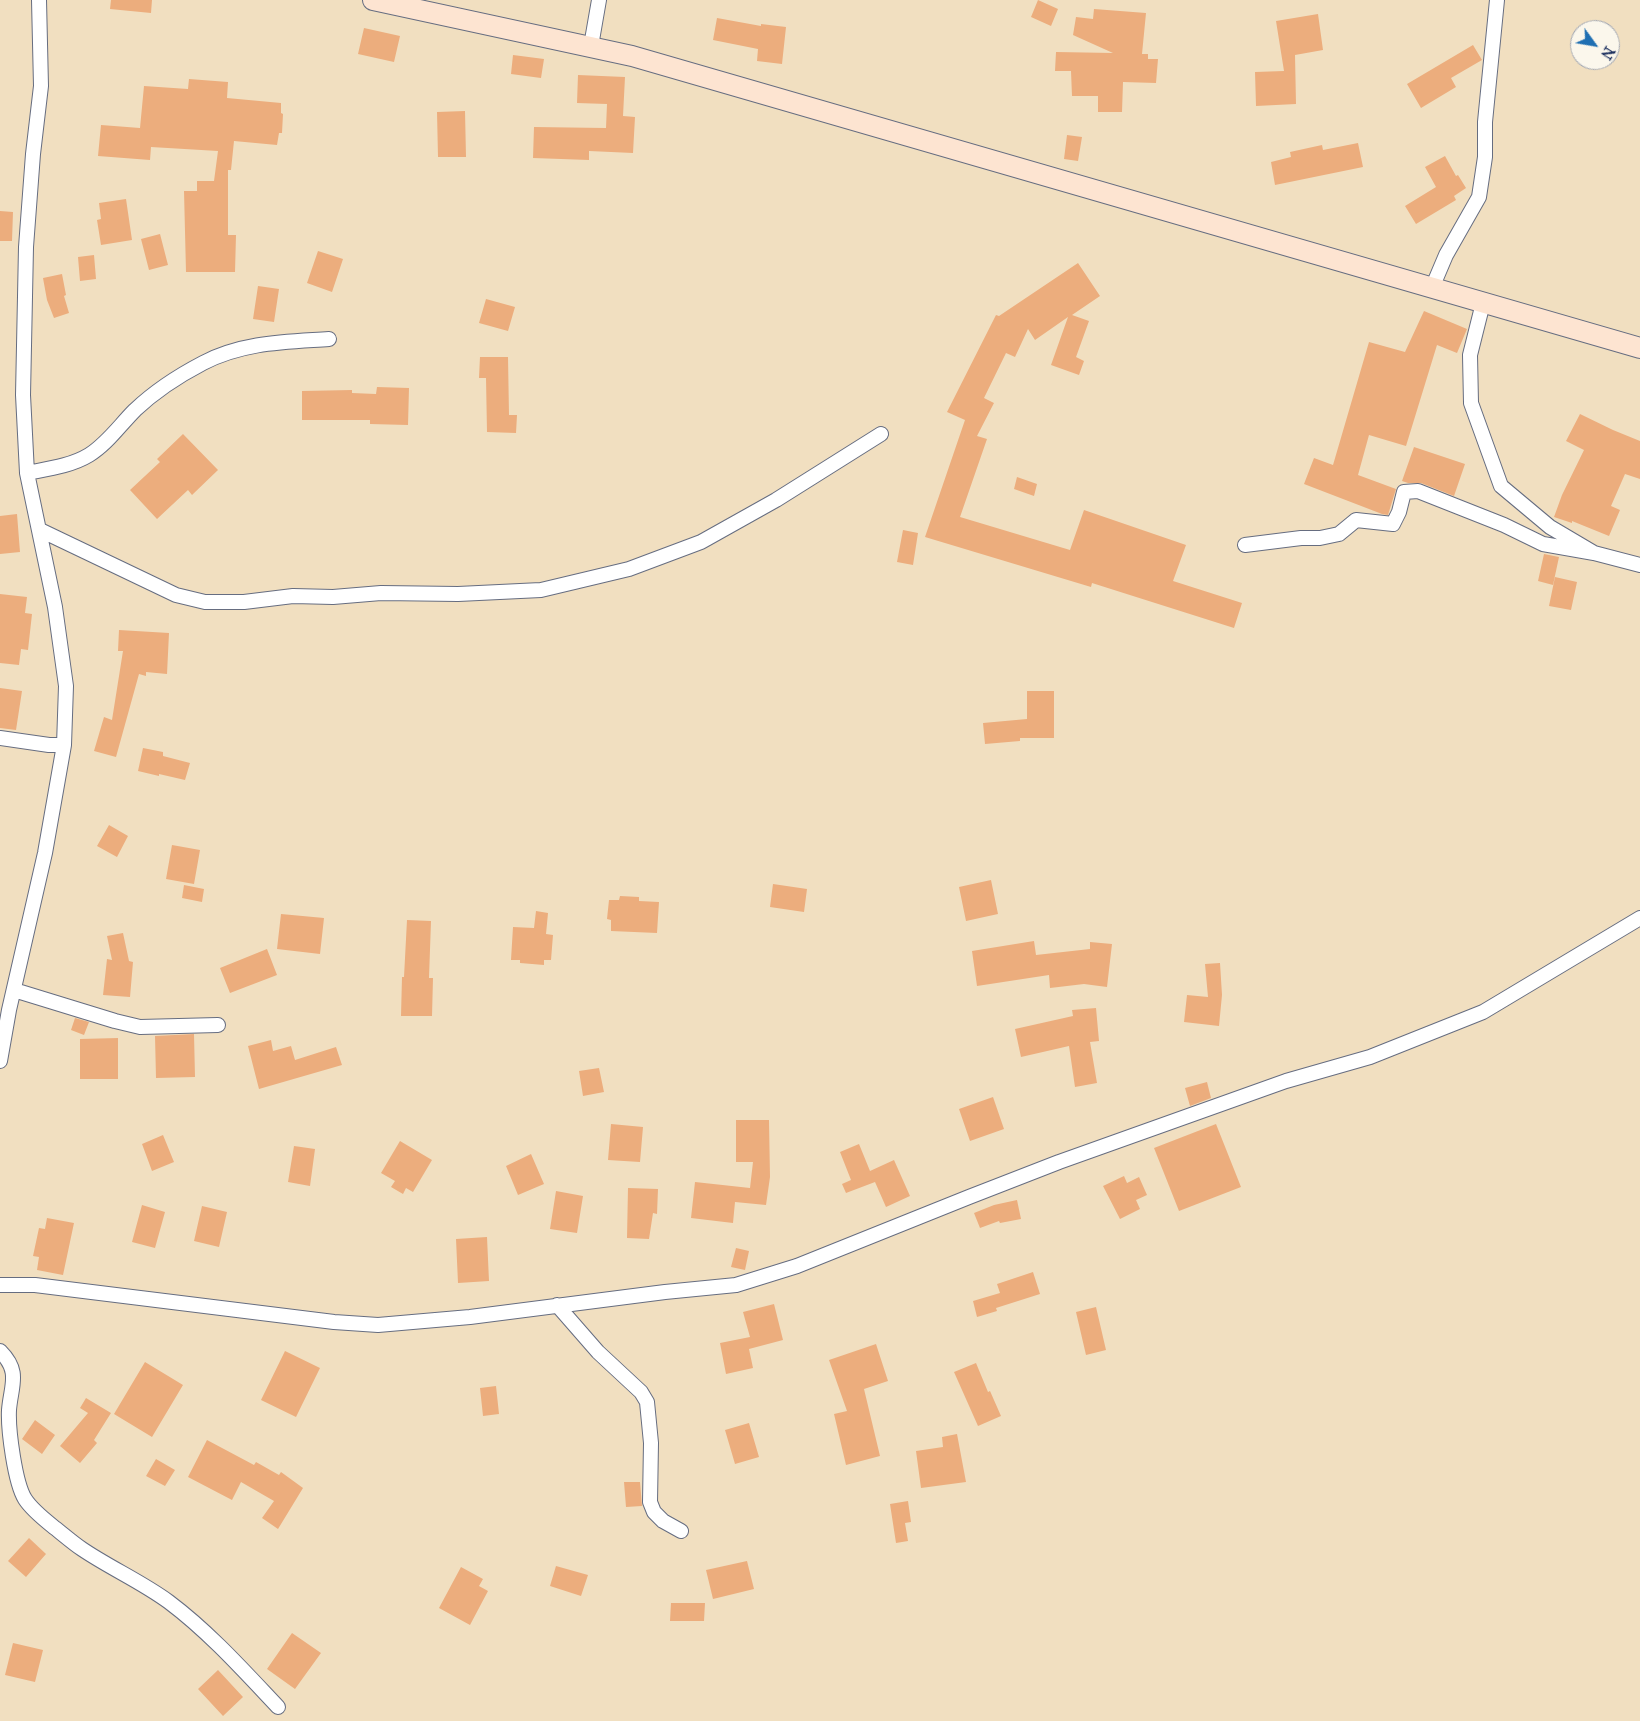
<!DOCTYPE html>
<html>
<head>
<meta charset="utf-8">
<style>
  body { margin:0 }
  #map { position:relative; width:1640px; height:1721px; overflow:hidden; background:#f1dfc0; font-family:"IM FELL Great Primer",serif }
  canvas { display:block }
  .north { position:absolute; left:1570px; top:20px; width:50px; height:50px; box-sizing:border-box; background:#fbf7ec; border:1px solid #a1a7b3; border-radius:50%; rotate:122deg; font-size:14px; font-weight:700; line-height:20px; text-align:center; color:#1b2f5e }
  .north::after { content:''; display:block; margin:auto; width:18px; height:22px; background:#1f6fb2; clip-path:polygon(50% 0,100% 100%,50% 72%,0 100%) }
</style>
</head>
<body>
<div id="map">
<canvas width="1640" height="1721"></canvas>
<div class="north">N</div>
</div>
<script>
const g = document.querySelector('canvas').getContext('2d');
g.lineJoin = 'round';
function paint(path, color) { g.fillStyle = color; g.fill(path, 'evenodd'); }
function strokePath(path, color, width, dash) { g.strokeStyle = color; g.lineWidth = width; g.lineCap = dash ? 'butt' : 'round'; g.setLineDash(dash || []); g.stroke(path); }
paint(new Path2D(`
  M 111,0 L 152,0 L 151,13 L 110,9 Z
  M 1038,0 L 1058,9 L 1051,26 L 1031,17 Z
  M 1094,9 L 1146,13 L 1142,54 L 1148,54 L 1148,59 L 1158,59 L 1156,83 L 1123,82 L 1122,112 L 1098,112 L 1098,96 L 1072,96 L 1071,71 L 1055,71 L 1056,52 L 1113,53 L 1073,35 L 1076,17 L 1093,19 Z
  M 1318,14 L 1323,50 L 1295,55 L 1296,104 L 1256,106 L 1255,72 L 1284,71 L 1276,21 Z
  M 717,18 L 761,26 L 761,24 L 786,27 L 782,64 L 757,61 L 758,49 L 713,40 Z
  M 364,28 L 400,36 L 394,62 L 358,54 Z
  M 1473,45 L 1482,60 L 1451,78 L 1456,87 L 1421,108 L 1407,84 Z
  M 513,55 L 544,59 L 541,78 L 511,74 Z
  M 578,75 L 625,77 L 623,116 L 635,117 L 633,153 L 589,151 L 589,160 L 533,158 L 534,127 L 606,128 L 607,104 L 577,103 Z
  M 189,79 L 228,82 L 227,98 L 281,103 L 281,113 L 283,114 L 282,133 L 279,133 L 277,145 L 234,141 L 231,170 L 228,170 L 228,235 L 236,235 L 235,272 L 186,272 L 184,191 L 197,191 L 197,181 L 214,181 L 218,151 L 151,147 L 150,160 L 98,156 L 101,125 L 140,128 L 144,86 L 188,89 Z
  M 465,111 L 466,157 L 438,157 L 437,112 Z
  M 1067,135 L 1082,137 L 1078,161 L 1064,159 Z
  M 1358,143 L 1363,167 L 1275,185 L 1271,162 L 1291,157 L 1290,152 L 1322,145 L 1323,150 Z
  M 1445,156 L 1456,176 L 1458,175 L 1466,188 L 1454,196 L 1456,200 L 1416,224 L 1405,206 L 1436,187 L 1425,167 Z
  M 126,199 L 132,240 L 101,245 L 97,220 L 101,219 L 99,203 Z
  M 0,211 L 13,212 L 12,241 L 0,241 Z
  M 160,234 L 168,265 L 149,270 L 141,239 Z
  M 318,251 L 343,259 L 332,292 L 307,283 Z
  M 94,255 L 96,279 L 80,281 L 78,257 Z
  M 1078,263 L 1100,296 L 1072,315 L 1089,321 L 1076,357 L 1084,361 L 1079,375 L 1051,365 L 1068,317 L 1035,340 L 1028,329 L 1015,357 L 1006,353 L 984,398 L 994,403 L 977,436 L 987,439 L 960,517 L 1070,550 L 1084,510 L 1186,545 L 1173,581 L 1242,603 L 1234,628 L 1092,583 L 1091,587 L 925,537 L 965,420 L 947,412 L 996,315 L 999,316 Z
  M 62,274 L 66,295 L 64,296 L 69,313 L 54,318 L 47,300 L 43,278 Z
  M 258,286 L 279,289 L 274,322 L 253,319 Z
  M 486,299 L 515,307 L 508,331 L 479,323 Z
  M 1424,311 L 1467,329 L 1457,353 L 1437,345 L 1406,446 L 1369,435 L 1358,475 L 1396,489 L 1388,515 L 1382,514 L 1304,484 L 1314,458 L 1333,465 L 1369,342 L 1405,352 Z
  M 480,357 L 508,357 L 509,415 L 517,415 L 516,433 L 487,432 L 486,378 L 479,378 Z
  M 377,387 L 409,388 L 408,425 L 370,424 L 370,420 L 302,420 L 302,391 L 352,390 L 352,393 L 376,394 Z
  M 1580,414 L 1613,430 L 1640,441 L 1640,479 L 1625,474 L 1611,506 L 1620,510 L 1609,536 L 1572,521 L 1572,523 L 1554,517 L 1562,495 L 1584,450 L 1566,441 Z
  M 183,434 L 218,470 L 192,495 L 188,490 L 157,519 L 130,490 L 160,462 L 157,459 Z
  M 1414,447 L 1465,464 L 1454,496 L 1421,483 L 1408,483 L 1402,481 Z
  M 1017,477 L 1037,484 L 1034,496 L 1014,489 Z
  M 17,514 L 20,552 L 0,554 L 0,516 Z
  M 903,530 L 918,533 L 913,565 L 897,562 Z
  M 1544,554 L 1559,557 L 1553,585 L 1538,581 Z
  M 1555,577 L 1577,582 L 1571,610 L 1549,606 Z
  M 0,594 L 27,597 L 25,613 L 32,614 L 28,650 L 21,649 L 19,665 L 0,663 Z
  M 119,630 L 169,633 L 167,674 L 146,672 L 146,676 L 139,674 L 116,757 L 94,751 L 104,717 L 112,720 L 123,651 L 118,651 Z
  M 0,688 L 22,691 L 16,730 L 0,728 Z
  M 1027,691 L 1054,691 L 1054,738 L 1020,738 L 1020,741 L 985,744 L 983,723 L 1027,719 Z
  M 143,748 L 163,752 L 163,756 L 190,763 L 185,780 L 159,774 L 159,776 L 138,771 Z
  M 109,825 L 128,836 L 117,857 L 97,846 Z
  M 172,845 L 200,850 L 194,884 L 166,879 Z
  M 991,880 L 998,914 L 966,921 L 959,887 Z
  M 773,884 L 807,889 L 804,912 L 770,907 Z
  M 184,885 L 204,889 L 202,902 L 182,898 Z
  M 620,896 L 639,897 L 639,901 L 659,902 L 657,933 L 611,931 L 611,920 L 607,919 L 609,900 L 619,900 Z
  M 536,911 L 548,913 L 546,934 L 553,935 L 551,960 L 544,960 L 544,965 L 520,963 L 520,960 L 511,960 L 513,927 L 534,928 Z
  M 281,914 L 324,918 L 320,954 L 277,949 Z
  M 407,920 L 431,921 L 429,978 L 433,978 L 432,1016 L 401,1016 L 402,977 L 404,977 Z
  M 123,933 L 129,961 L 133,962 L 130,997 L 103,995 L 107,959 L 112,960 L 107,936 Z
  M 1034,941 L 1036,955 L 1090,949 L 1090,942 L 1112,944 L 1107,987 L 1084,984 L 1050,988 L 1049,975 L 977,986 L 972,951 Z
  M 267,949 L 277,975 L 230,993 L 220,968 Z
  M 1220,963 L 1222,995 L 1219,1026 L 1184,1022 L 1187,995 L 1208,997 L 1205,964 Z
  M 1096,1008 L 1099,1041 L 1090,1042 L 1097,1083 L 1075,1087 L 1069,1046 L 1021,1057 L 1015,1029 L 1073,1016 L 1072,1010 Z
  M 75,1018 L 89,1022 L 84,1035 L 71,1030 Z
  M 194,1034 L 195,1077 L 156,1078 L 155,1036 Z
  M 118,1038 L 118,1079 L 80,1079 L 80,1039 Z
  M 271,1040 L 273,1051 L 291,1046 L 295,1060 L 336,1047 L 342,1065 L 259,1089 L 248,1046 Z
  M 599,1068 L 604,1092 L 583,1096 L 579,1071 Z
  M 1207,1082 L 1211,1098 L 1190,1106 L 1185,1088 Z
  M 993,1097 L 1004,1129 L 970,1141 L 959,1109 Z
  M 736,1120 L 769,1120 L 770,1177 L 766,1205 L 735,1202 L 733,1223 L 691,1218 L 695,1182 L 750,1188 L 753,1162 L 736,1162 Z
  M 611,1124 L 643,1127 L 640,1162 L 608,1160 Z
  M 1216,1124 L 1241,1187 L 1179,1211 L 1154,1148 Z
  M 163,1135 L 174,1162 L 152,1171 L 142,1144 Z
  M 400,1141 L 432,1160 L 413,1192 L 406,1188 L 403,1194 L 391,1187 L 395,1181 L 381,1173 Z
  M 859,1144 L 870,1171 L 894,1160 L 910,1196 L 886,1207 L 875,1182 L 846,1193 L 842,1184 L 851,1180 L 840,1152 Z
  M 294,1146 L 315,1149 L 310,1186 L 288,1182 Z
  M 531,1154 L 544,1184 L 518,1195 L 506,1166 Z
  M 1124,1176 L 1127,1183 L 1139,1177 L 1147,1195 L 1136,1200 L 1140,1209 L 1120,1219 L 1103,1186 Z
  M 628,1188 L 658,1189 L 657,1214 L 653,1213 L 649,1239 L 627,1238 Z
  M 556,1191 L 583,1196 L 577,1233 L 550,1229 Z
  M 1017,1200 L 1021,1219 L 1000,1223 L 999,1221 L 980,1228 L 974,1213 L 994,1205 Z
  M 142,1205 L 165,1212 L 155,1248 L 132,1242 Z
  M 202,1206 L 227,1212 L 219,1247 L 194,1241 Z
  M 47,1218 L 74,1223 L 63,1275 L 37,1270 L 39,1257 L 33,1256 L 39,1228 L 45,1229 Z
  M 487,1237 L 489,1281 L 458,1283 L 456,1239 Z
  M 736,1248 L 749,1251 L 745,1270 L 731,1267 Z
  M 1033,1272 L 1040,1294 L 996,1308 L 997,1311 L 977,1317 L 973,1301 L 1000,1293 L 997,1284 Z
  M 774,1304 L 783,1340 L 749,1349 L 753,1368 L 726,1374 L 720,1343 L 750,1337 L 743,1312 Z
  M 1096,1307 L 1106,1350 L 1086,1355 L 1076,1312 Z
  M 876,1344 L 888,1381 L 864,1389 L 880,1456 L 846,1465 L 834,1414 L 847,1411 L 829,1360 Z
  M 285,1351 L 320,1368 L 296,1417 L 261,1400 Z
  M 145,1362 L 183,1385 L 152,1437 L 114,1414 Z
  M 976,1363 L 988,1392 L 990,1391 L 1001,1416 L 978,1426 L 954,1372 Z
  M 496,1386 L 499,1414 L 483,1416 L 480,1388 Z
  M 86,1398 L 111,1413 L 94,1440 L 97,1443 L 80,1463 L 60,1446 L 88,1413 L 80,1408 Z
  M 35,1420 L 55,1435 L 42,1454 L 22,1439 Z
  M 749,1423 L 759,1457 L 735,1464 L 725,1430 Z
  M 957,1434 L 966,1482 L 921,1488 L 916,1451 L 943,1447 L 942,1437 Z
  M 207,1440 L 254,1465 L 256,1462 L 279,1475 L 281,1472 L 303,1488 L 278,1529 L 262,1518 L 274,1501 L 241,1482 L 232,1500 L 188,1477 Z
  M 156,1459 L 175,1470 L 165,1486 L 146,1476 Z
  M 624,1482 L 640,1482 L 642,1506 L 626,1507 Z
  M 908,1501 L 911,1522 L 905,1523 L 908,1541 L 896,1543 L 890,1504 Z
  M 29,1538 L 46,1554 L 26,1577 L 8,1561 Z
  M 747,1561 L 754,1589 L 713,1599 L 706,1570 Z
  M 556,1566 L 588,1575 L 581,1596 L 550,1586 Z
  M 461,1567 L 483,1579 L 479,1586 L 488,1591 L 470,1625 L 439,1608 Z
  M 671,1603 L 705,1603 L 704,1621 L 670,1621 Z
  M 292,1633 L 321,1653 L 295,1689 L 267,1669 Z
  M 13,1643 L 43,1650 L 35,1682 L 5,1675 Z
  M 218,1670 L 243,1697 L 223,1716 L 198,1689 Z`), '#ecad7d');
const minor = new Path2D(`
  M 591,46 L 599,0
  M 1432,288 L 1446,255 L 1479,197 L 1485,157 L 1485,122 L 1497,0
  M 1483,303 L 1470,355 L 1471,403 L 1501,486 L 1550,527 L 1594,553 L 1640,565
  M 27,473 C 47,469 71,466 89,455 C 107,444 120,425 135,410 C 154,392 180,375 203,363 C 243,342 286,342 329,339
  M 40,530 L 176,595 L 205,602 L 244,602 L 293,596 L 333,597 L 381,593 L 458,594 L 541,590 L 629,569 L 701,542 L 776,500 L 881,434
  M 1245,545 L 1301,538 L 1320,538 L 1339,534 L 1356,520 L 1393,524 L 1399,512 L 1404,492 L 1418,491 L 1504,525 L 1543,544 L 1594,553
  M 0,738 L 49,745 L 64,745
  M 14,990 L 115,1021 L 140,1027 L 218,1025
  M 0,1061 L 9,1010 L 45,853 L 64,745 L 66,686 L 55,607 L 27,473 L 23,395 L 26,247 L 33,154 L 41,86 L 39,0
  M 0,1285 L 35,1285 L 334,1322 L 378,1325 L 470,1317 L 665,1292 L 736,1285 L 797,1266 L 969,1197 L 1059,1162 L 1286,1081 L 1370,1057 L 1483,1012 L 1640,918
  M 557,1305 L 598,1352 L 641,1392 L 647,1402 L 651,1443 L 650,1502 L 654,1512 L 663,1521 L 681,1531
  M 0,1351 C 21,1372 11,1385 9,1410 C 8,1430 15,1483 25,1499 C 32,1510 45,1520 55,1528 C 64,1535 73,1543 82,1549 C 110,1568 142,1582 169,1602 C 209,1632 244,1671 278,1707`);
const secondary = new Path2D(`
  M 373,0 L 632,56 L 1640,348`);
strokePath(minor, '#666d80', 16);
strokePath(secondary, '#666d80', 22);
strokePath(minor, '#fff', 14);
strokePath(secondary, '#fde4d1', 20);
</script>
</body>
</html>
